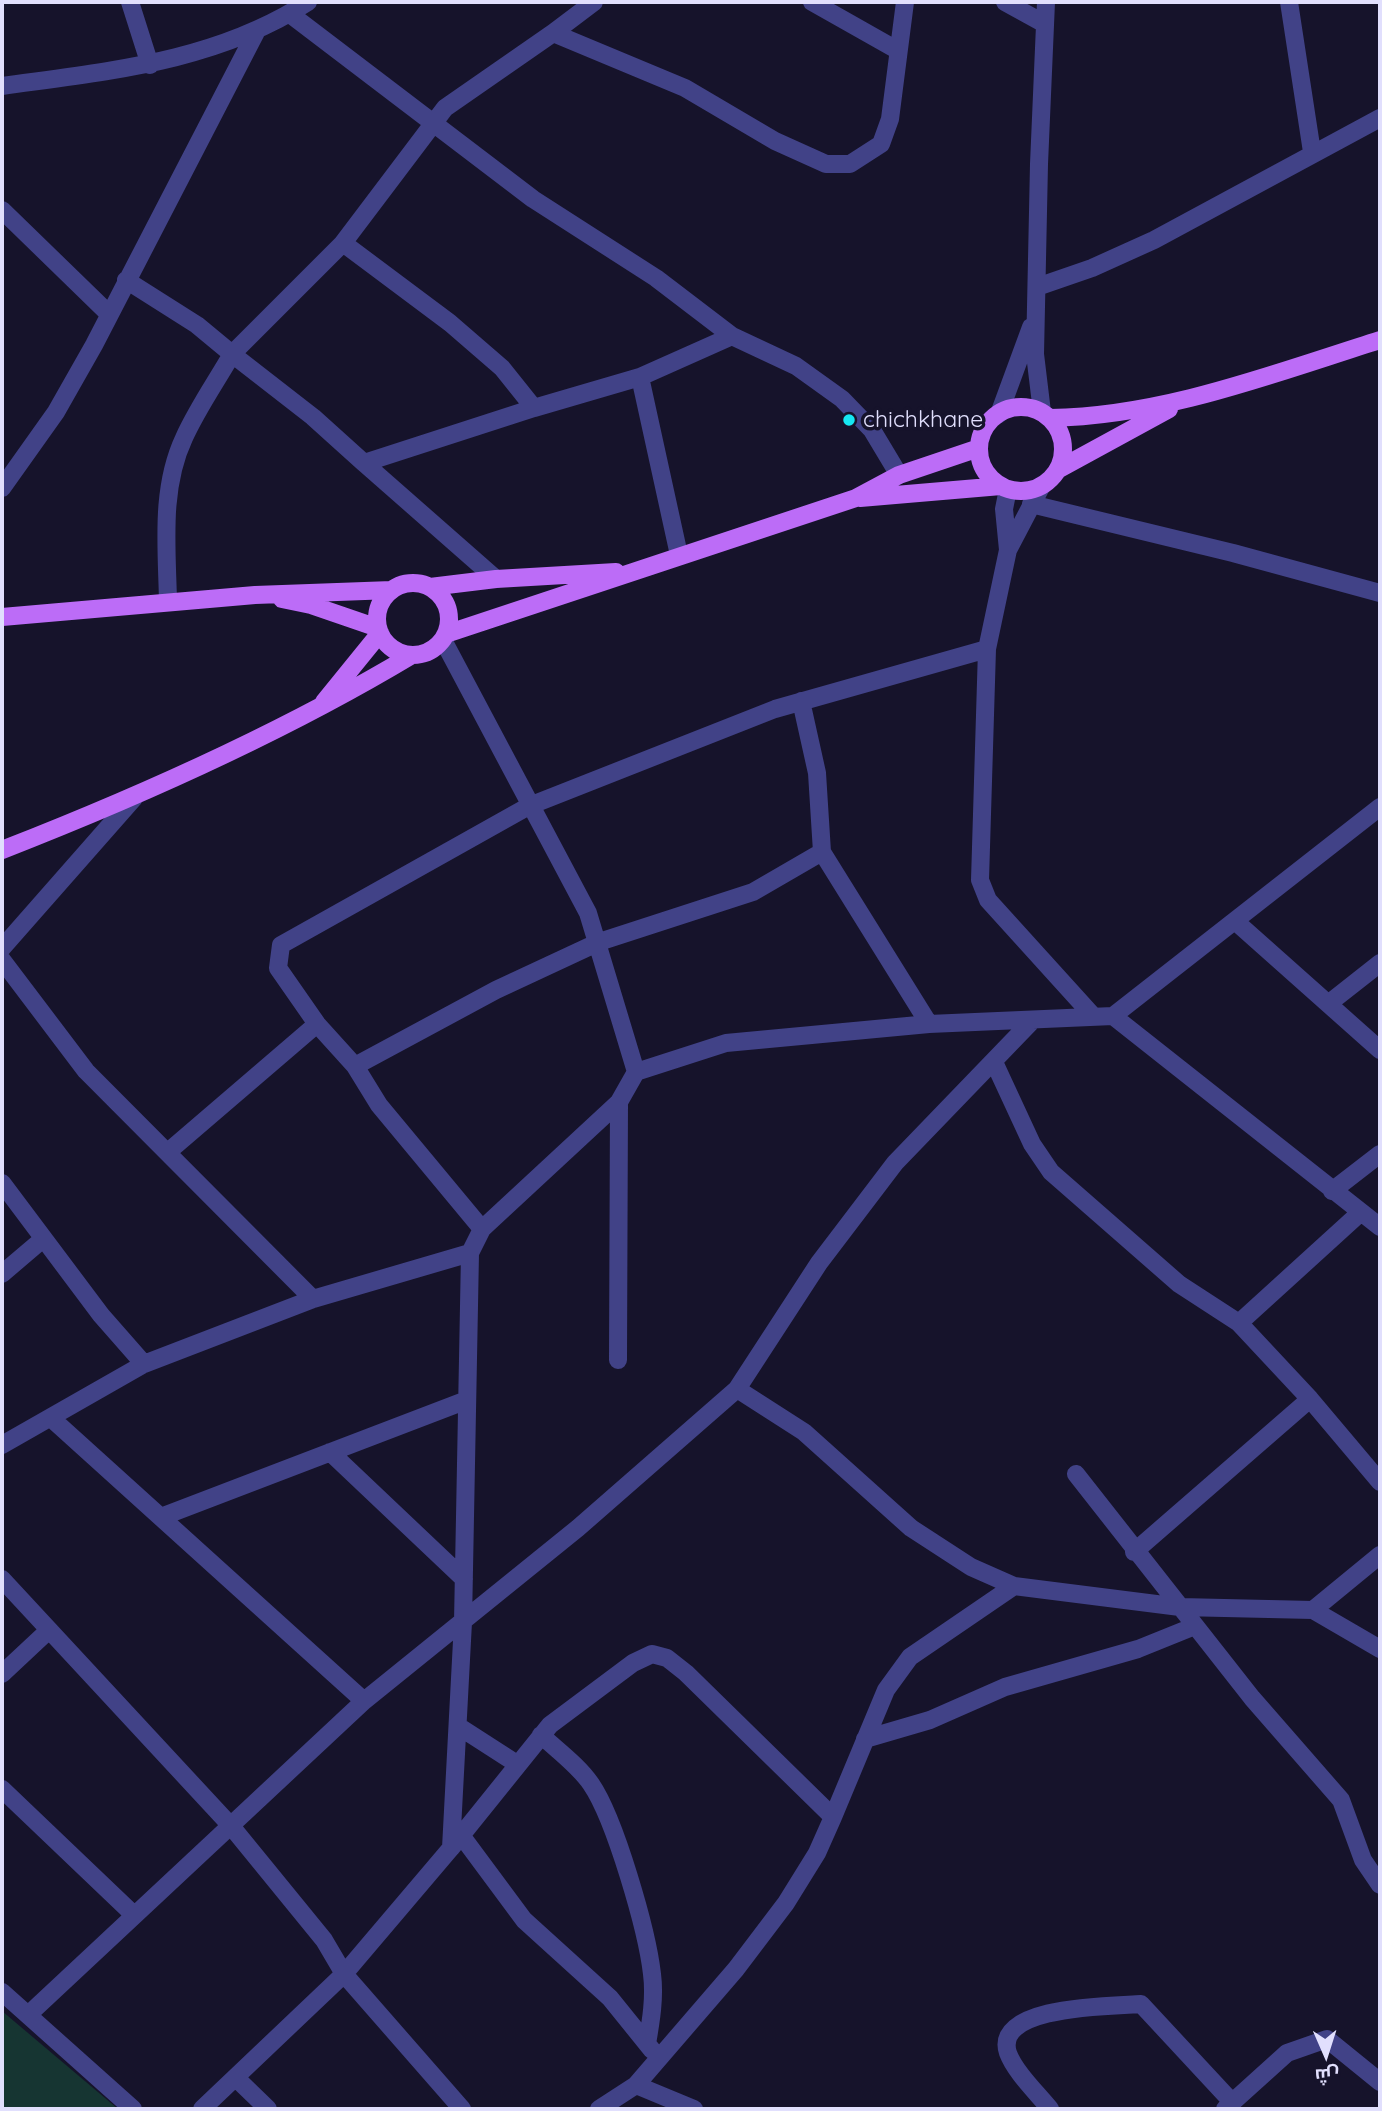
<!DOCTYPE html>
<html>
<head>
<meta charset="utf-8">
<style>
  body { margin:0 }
  #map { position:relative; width:1382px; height:2111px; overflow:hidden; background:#16132b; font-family:Quicksand,Cairo,sans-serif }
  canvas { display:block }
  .frame { position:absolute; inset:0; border:4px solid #e1dffd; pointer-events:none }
  .north { position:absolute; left:1291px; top:2020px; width:70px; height:70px; -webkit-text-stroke:5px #16132b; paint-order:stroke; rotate:177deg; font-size:19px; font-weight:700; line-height:28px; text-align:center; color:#e1dffd }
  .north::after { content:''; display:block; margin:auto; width:24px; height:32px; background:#e1dffd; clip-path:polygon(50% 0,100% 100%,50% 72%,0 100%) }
</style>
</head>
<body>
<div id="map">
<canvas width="1382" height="2111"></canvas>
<div class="frame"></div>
<div class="north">ش</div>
</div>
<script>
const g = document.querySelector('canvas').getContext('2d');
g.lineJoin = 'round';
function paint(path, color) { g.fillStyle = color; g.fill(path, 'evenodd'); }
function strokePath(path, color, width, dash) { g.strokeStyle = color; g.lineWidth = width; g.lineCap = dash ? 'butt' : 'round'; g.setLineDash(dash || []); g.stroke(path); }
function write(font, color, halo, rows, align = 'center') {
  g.font = font + ' Quicksand,sans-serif'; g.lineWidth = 7; g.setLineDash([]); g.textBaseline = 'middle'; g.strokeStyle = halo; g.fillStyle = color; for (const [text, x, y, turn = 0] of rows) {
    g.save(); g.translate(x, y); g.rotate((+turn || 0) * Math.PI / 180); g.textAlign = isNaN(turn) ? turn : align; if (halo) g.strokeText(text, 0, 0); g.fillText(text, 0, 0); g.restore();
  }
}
paint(new Path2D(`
  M 2,2011 L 118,2109 L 2,2109 Z`), '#163532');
strokePath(new Path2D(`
  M 130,2 L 150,65
  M 812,2 L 897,50
  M 1005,2 L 1045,24
  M 1289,2 L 1312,152
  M 290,14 L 533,199 L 656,278 L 732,336 L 796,366 L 842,399 L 872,430 L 899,475
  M 553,33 L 594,2
  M 2,86 C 109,71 215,62 308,2
  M 2,210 L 109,314
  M 343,243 L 445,108 L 553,33 L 685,88 L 775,141 L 826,164 L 850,164 L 881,144 L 890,119 L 905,2
  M 126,280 L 197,325 L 232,354 L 343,243 L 450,323 L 502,368 L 534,408 L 640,377
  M 1037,287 L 1092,268 L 1154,240 L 1380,118
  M 1042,412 L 1035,354 L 1039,164 L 1046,2
  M 999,414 L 1031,327
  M 364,463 L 496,579
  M 1041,487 L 1008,550 L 987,649 L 980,880 L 988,900 L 1094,1017
  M 2,488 L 56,412 L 94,345 L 256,32
  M 1031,504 L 1233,553 L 1380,593
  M 1008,550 L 1004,509 L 1008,489
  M 679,555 L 640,377 L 732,336
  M 168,602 C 167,548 160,489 184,438 C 197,409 216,382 232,354 L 313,417 L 364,463 L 534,408
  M 443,640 L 588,913 L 636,1072
  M 801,701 L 817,773 L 822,852 L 929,1024
  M 1380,807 L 1113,1016 L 1380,1227
  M 1235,921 L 1380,1050
  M 2,948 L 134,798
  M 2,960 L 86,1071 L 313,1299
  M 1328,1004 L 1380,963
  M 994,1062 L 1032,1144 L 1051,1172 L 1179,1284 L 1239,1323 L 1310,1399
  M 355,1066 L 496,990 L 599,942 L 753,892 L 822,852
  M 169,1151 L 317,1024
  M 2,1183 L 101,1315 L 144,1364
  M 1332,1191 L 1380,1154
  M 482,1229 L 379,1105 L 355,1066 L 317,1024 L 278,968 L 281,945 L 529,806 L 775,709 L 987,649
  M 2,1274 L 43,1239
  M 1239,1323 L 1361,1212
  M 618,1360 L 619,1102
  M 737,1389 L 819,1263 L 895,1163 L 1031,1022
  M 51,1418 L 364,1701 L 578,1528 L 737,1389 L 804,1432 L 911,1528 L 971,1567 L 1014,1586 L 1180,1607 L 1313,1610 L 1380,1649
  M 2,1445 L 144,1364 L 313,1299 L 470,1253
  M 330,1452 L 464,1579
  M 1076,1474 L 1252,1698 L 1341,1800 L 1363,1860 L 1380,1885
  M 161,1517 L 467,1400
  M 1134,1552 L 1310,1399 L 1380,1482
  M 2,1579 L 231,1826 L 324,1940 L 344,1974 L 462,2109
  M 1313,1610 L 1380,1555
  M 2,1674 L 49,1630
  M 458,1726 L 517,1764
  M 541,1735 C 557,1750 579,1766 591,1784 C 615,1819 647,1930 652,1974 C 655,1997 651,2021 647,2044
  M 865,1739 L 930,1720 L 1005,1687 L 1138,1649 L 1195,1626
  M 2,1789 L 134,1915
  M 461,1835 L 524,1920 L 610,1998 L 652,2050
  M 451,1848 L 550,1725 L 633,1663 L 652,1654 L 667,1658 L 686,1673 L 833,1817 L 886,1690 L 910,1657 L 1014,1586
  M 2,1992 L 133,2109
  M 28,2015 L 364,1701
  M 237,2079 L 268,2109
  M 636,2085 L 694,2109
  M 202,2109 L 344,1974 L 451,1848 L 463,1622 L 470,1253 L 482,1229 L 619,1102 L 636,1072 L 726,1043 L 929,1024 L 1113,1016
  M 599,2109 L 636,2085 L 736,1969 L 786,1903 L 817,1853 L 833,1817
  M 1050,2109 C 1037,2093 1015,2072 1008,2053 C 992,2005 1115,2006 1141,2004 L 1232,2102
  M 1225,2109 L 1287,2053 L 1327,2039 L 1380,2082`), '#414287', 18);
strokePath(new Path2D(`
  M979 449a42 42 0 1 1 84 0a42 42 0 1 1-84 0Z
  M 1050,418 C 1164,416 1272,374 1380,340
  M 1059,469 L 1169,409
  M 860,498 L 1001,486
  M377 619a36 36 0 1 1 72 0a36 36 0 1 1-72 0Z
  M 430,587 L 496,579 L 616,572
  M 282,599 L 311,605 L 378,628
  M 2,617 L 255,595 L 392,590
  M 446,634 L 856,498 L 899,475 L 979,448
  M 324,702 L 380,633
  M 2,850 C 143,795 282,733 412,655`), '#bc6cf7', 18);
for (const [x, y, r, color] of [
  [849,420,7,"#16e7f2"]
]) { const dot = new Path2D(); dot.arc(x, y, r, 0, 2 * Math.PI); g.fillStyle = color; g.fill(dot); strokePath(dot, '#16132b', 2.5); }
write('23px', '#e1dffd', '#16132b', [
  ["chichkhane",863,420]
], 'left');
</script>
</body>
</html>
